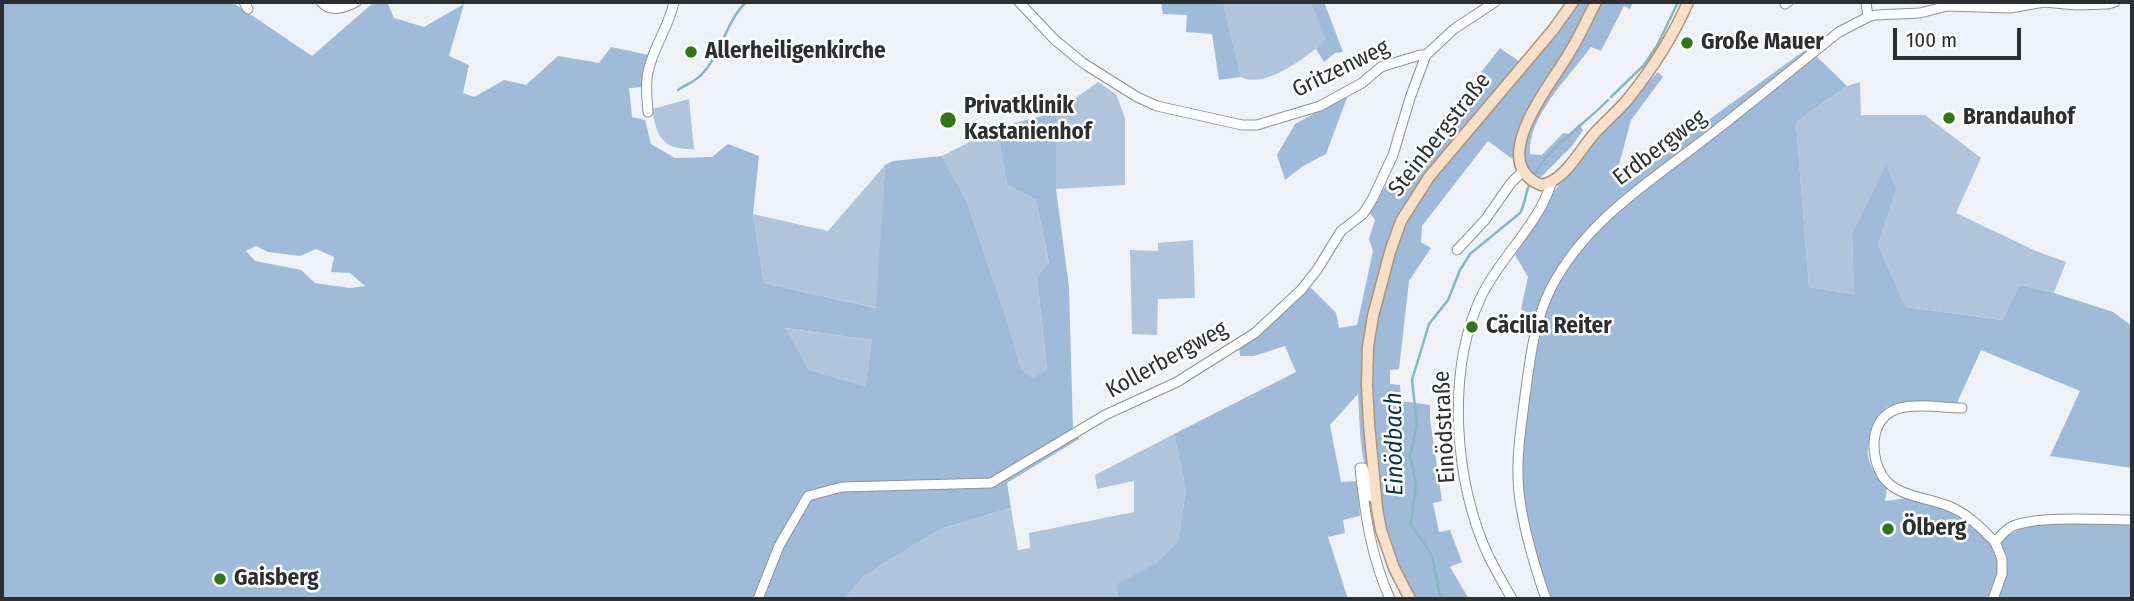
<!DOCTYPE html>
<html>
<head>
<meta charset="utf-8">
<style>
  body { margin:0 }
  #map { position:relative; width:2134px; height:601px; overflow:hidden; background:#eef2f7; font-family:"Fira Sans Condensed",sans-serif }
  canvas { display:block }
  .frame { position:absolute; inset:0; border:4px solid #2d2e30; pointer-events:none }
  .scale { position:absolute; left:1893px; top:28px; width:128px; height:32px; box-sizing:border-box; border:4px solid #2d2e30; border-top:0; padding-left:9px; font-size:21px; line-height:24px; white-space:nowrap; color:#2d2e30; -webkit-text-stroke:5px #fff; paint-order:stroke }
</style>
</head>
<body>
<div id="map">
<canvas width="2134" height="601"></canvas>
<div class="frame"></div>
<div class="scale">100 m</div>
</div>
<script>
const g = document.querySelector('canvas').getContext('2d');
g.lineJoin = 'round';
function paint(path, color) { g.fillStyle = color; g.fill(path, 'evenodd'); }
function strokePath(path, color, width, dash) { g.strokeStyle = color; g.lineWidth = width; g.lineCap = dash ? 'butt' : 'round'; g.setLineDash(dash || []); g.stroke(path); }
function write(font, color, halo, rows, align = 'center') {
  g.font = font + ' "Fira Sans Condensed",sans-serif'; g.lineWidth = 5; g.setLineDash([]); g.textBaseline = 'middle'; g.strokeStyle = halo; g.fillStyle = color; for (const [text, x, y, turn = 0] of rows) {
    g.save(); g.translate(x, y); g.rotate((+turn || 0) * Math.PI / 180); g.textAlign = isNaN(turn) ? turn : align; if (halo) g.strokeText(text, 0, 0); g.fillText(text, 0, 0); g.restore();
  }
}
paint(new Path2D(`
  M 1223,2 L 1310,2 L 1327,40 C 1308,55 1266,90 1241,77 Z
  M 1098,82 L 1116,94 L 1125,118 L 1125,185 L 1056,189 L 1056,112 Z
  M 1860,82 L 1861,115 L 1925,115 L 1981,158 L 1956,213 L 2036,251 L 2066,262 L 2054,293 L 2020,285 L 2004,320 L 1906,307 L 1878,245 L 1896,190 L 1852,235 L 1854,294 L 1809,287 L 1796,122 L 1847,86 Z
  M 689,99 L 694,149 C 663,150 657,138 652,109 Z
  M 997,128 L 1007,185 L 1036,200 L 1049,264 L 1037,277 L 1047,371 L 1033,378 L 1021,369 L 1009,326 L 967,202 L 942,156 Z
  M 885,165 L 877,308 L 764,283 L 753,214 L 828,231 Z
  M 1193,240 L 1195,298 L 1158,299 L 1157,335 L 1132,334 L 1130,250 L 1158,251 L 1158,243 Z
  M 784,328 L 872,340 L 865,388 L 809,370 Z
  M 1174,434 L 1186,490 L 1178,541 L 1156,563 L 1118,584 L 1119,599 L 845,599 L 864,576 L 940,529 L 1011,508 L 1018,550 L 1030,548 L 1029,533 L 1134,512 L 1134,481 L 1097,489 L 1095,475 Z`), '#b0c4dc');
paint(new Path2D(`
  M 2,2 L 232,2 L 312,56 L 374,2 L 387,2 L 394,18 L 424,27 L 464,4 L 449,56 L 469,65 L 463,93 L 474,97 L 504,80 L 526,85 L 558,56 L 599,63 L 611,47 L 649,55 L 643,87 L 629,88 L 632,117 L 645,120 L 651,144 L 675,158 L 712,157 L 728,144 L 759,156 L 753,214 L 764,283 L 876,308 L 885,165 L 893,161 L 942,156 L 967,202 L 1009,326 L 1021,369 L 1033,378 L 1047,370 L 1037,277 L 1049,263 L 1036,200 L 1007,185 L 997,128 L 1056,112 L 1056,189 L 1069,287 L 1073,430 L 1079,439 L 1007,483 L 1011,508 L 940,529 L 864,576 L 845,599 L 2,599 ZM 256,246 L 268,252 L 300,256 L 316,249 L 334,257 L 331,272 L 350,273 L 365,286 L 350,288 L 315,283 L 301,270 L 255,261 L 246,251 ZM 785,328 L 872,340 L 865,387 L 809,370 Z
  M 1161,2 L 1223,2 L 1241,77 L 1219,80 L 1212,34 L 1186,32 L 1187,15 L 1163,14 Z
  M 1310,2 L 1324,2 L 1343,52 L 1335,53 L 1324,62 L 1316,49 L 1326,39 Z
  M 1578,2 L 1592,2 L 1518,132 L 1514,147 L 1514,157 L 1511,158 L 1488,141 L 1422,226 L 1421,242 L 1431,248 L 1409,281 L 1399,369 L 1390,370 L 1390,384 L 1400,385 L 1401,401 L 1430,405 L 1430,419 L 1442,501 L 1433,503 L 1439,532 L 1450,530 L 1462,562 L 1450,567 L 1469,599 L 1415,599 L 1390,545 L 1384,520 L 1371,381 L 1373,353 L 1378,318 L 1398,244 L 1405,225 L 1438,174 Z
  M 1602,2 L 1633,2 L 1630,9 L 1624,6 L 1601,51 L 1591,47 C 1570,76 1527,117 1530,154 L 1542,155 L 1563,133 L 1569,134 L 1579,125 L 1583,130 L 1572,146 L 1540,178 C 1520,168 1523,148 1529,129 Z
  M 1500,48 L 1520,62 L 1424,178 L 1395,223 L 1368,320 L 1370,481 C 1359,454 1360,423 1358,394 L 1330,425 L 1341,482 L 1357,481 L 1360,516 L 1343,520 L 1345,533 L 1328,537 L 1348,599 L 1119,599 L 1117,584 L 1156,563 L 1178,541 L 1186,490 L 1174,434 L 1296,372 L 1285,346 L 1254,356 L 1240,356 L 1239,346 L 1309,286 L 1336,313 L 1339,328 L 1357,325 L 1373,251 L 1369,239 L 1375,220 L 1370,213 L 1387,183 L 1405,187 L 1412,172 L 1420,173 L 1465,115 L 1460,99 Z
  M 1808,48 L 1847,86 L 1796,122 L 1809,287 L 1854,294 L 1852,235 L 1886,165 L 1896,190 L 1878,245 L 1906,307 L 2003,320 L 2020,285 L 2054,293 L 2113,312 L 2132,326 L 2132,468 L 2050,456 L 2080,391 L 1981,350 L 1957,403 L 1918,401 L 1887,407 C 1865,438 1858,458 1887,488 L 1885,501 L 1908,498 L 1944,507 L 1994,543 L 2026,526 L 2081,522 L 2132,523 L 2132,599 L 1549,599 L 1539,572 L 1524,510 L 1520,473 L 1526,401 L 1541,320 L 1521,309 L 1528,277 L 1515,255 L 1534,225 L 1554,191 L 1598,136 L 1658,72 L 1663,77 L 1631,120 L 1619,165 L 1635,178 L 1682,139 Z
  M 1348,95 L 1326,154 L 1303,166 L 1285,180 L 1277,155 L 1295,124 Z`), '#a0bad9');
strokePath(new Path2D(`
  M 678,90 C 685,85 696,81 702,74 C 722,53 725,23 746,2
  M 1611,97 L 1644,65 L 1658,44 L 1678,2
  M 1534,175 C 1552,144 1584,125 1608,100
  M 1443,599 L 1440,596 L 1432,555 L 1411,525 L 1416,484 L 1410,456 L 1417,425 L 1412,380 L 1429,324 L 1448,300 L 1460,270 L 1470,254 L 1520,213 C 1526,203 1525,191 1531,181`), '#88b7c2', 2.5);
const minor = new Path2D(`
  M 244,2 L 248,9
  M 321,2 C 331,13 344,8 356,2
  M 1019,2 L 1055,40 L 1083,63 L 1137,97 L 1157,106 L 1242,125 L 1257,125 L 1320,106 L 1362,83 L 1381,67 L 1420,55 L 1426,55
  M 1866,2 L 1868,17
  M 1785,4 L 1788,2
  M 648,112 C 647,98 645,85 648,72 C 653,47 669,27 674,2
  M 1457,250 L 1485,220 L 1511,183 L 1523,171
  M 1962,408 C 1932,408 1884,394 1875,435 C 1873,444 1874,453 1876,461 C 1886,500 1923,494 1953,508 C 1970,516 1982,529 1995,542 C 2000,537 2005,530 2011,527 C 2036,515 2103,520 2132,520
  M 1376,497 L 1372,497 L 1363,468 L 1360,468 C 1365,514 1371,557 1390,599
  M 758,599 L 779,546 L 808,496 L 842,487 L 991,483 L 1105,415 L 1177,382 L 1255,333 L 1301,290 L 1317,270 L 1341,231 L 1363,214 L 1373,198 L 1393,155 L 1410,98 L 1426,55 L 1454,29 L 1495,2
  M 1512,599 C 1504,585 1496,571 1489,557 C 1454,484 1446,371 1481,297 C 1500,257 1537,227 1551,184
  M 1546,599 C 1534,565 1518,511 1518,475 C 1517,449 1522,422 1525,396 C 1530,359 1534,322 1551,288 C 1586,220 1652,180 1710,135 C 1754,101 1796,66 1839,32 L 1868,17 L 1876,15 L 1920,13 L 1947,6 L 2010,8 L 2044,2 L 2076,5 L 2108,4 L 2115,2
  M 1993,599 L 2002,574 L 2002,559 L 1995,542`);
const major = new Path2D(`
  M 1596,2 C 1587,19 1579,38 1568,55 C 1550,86 1486,162 1541,185 C 1565,181 1579,151 1594,134 C 1605,122 1618,111 1628,99 C 1652,69 1673,37 1688,2
  M 1410,599 L 1394,568 L 1381,530 L 1377,508 L 1369,424 L 1367,385 L 1368,347 L 1373,316 L 1390,252 L 1401,221 L 1429,177 L 1553,30 L 1573,2`);
strokePath(minor, '#8e9296', 11);
strokePath(major, '#ae937b', 13);
strokePath(minor, '#fff', 9);
strokePath(major, '#f8dfc8', 10);
for (const [x, y, r, color] of [
  [1687,43,7,"#31771a"],
  [691,52,7,"#31771a"],
  [1949,118,7,"#31771a"],
  [948,120,9,"#31771a"],
  [1472,327,7,"#31771a"],
  [1888,529,7,"#31771a"],
  [220,579,7,"#31771a"]
]) { const dot = new Path2D(); dot.arc(x, y, r, 0, 2 * Math.PI); g.fillStyle = color; g.fill(dot); strokePath(dot, '#fff', 2.5); }
write('bold 23px', '#2d2e30', '#fff', [
  ["Große Mauer",1701,43],
  ["Allerheiligenkirche",705,52],
  ["Privatklinik",964,107],
  ["Kastanienhof",964,133],
  ["Brandauhof",1963,118],
  ["Cäcilia Reiter",1486,327],
  ["Ölberg",1902,529],
  ["Gaisberg",234,579]
], 'left');
write('23px', '#2d2e30', '#fff', [
  ["Gritzenweg",1341,69,-26],
  ["Steinbergstraße",1440,135,-52],
  ["Erdbergweg",1660,148,-37],
  ["Kollerbergweg",1167,360,-29],
  ["Einödstraße",1445,427,-93]
]);
write('italic 24px', '#05343d', '#fff', [
  ["Einödbach",1395,444,-91]
]);
</script>
</body>
</html>
